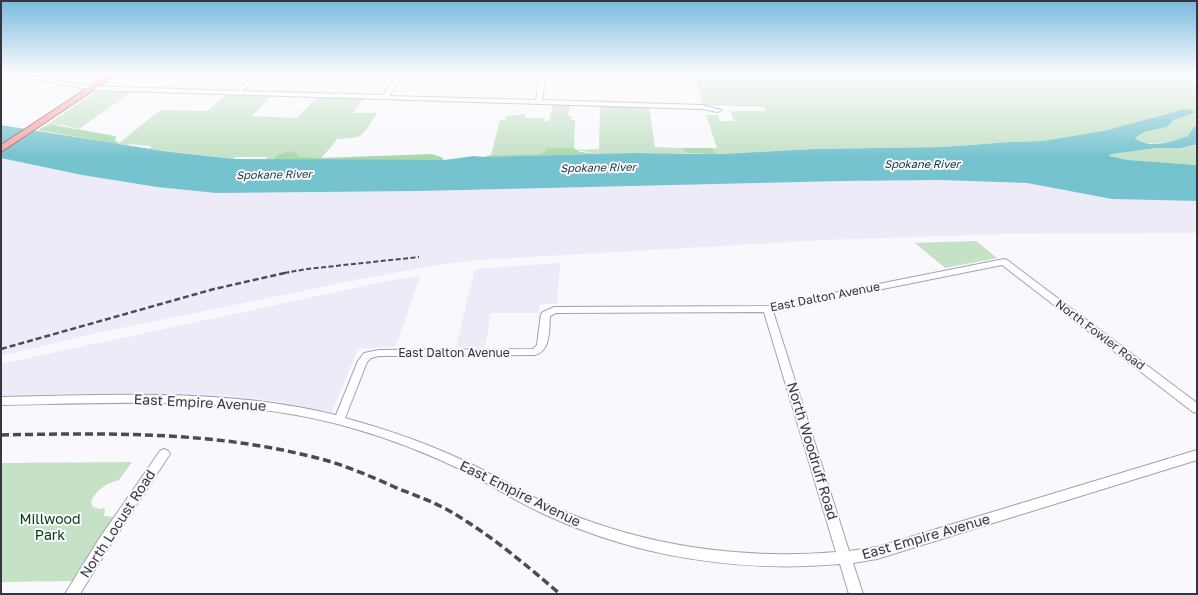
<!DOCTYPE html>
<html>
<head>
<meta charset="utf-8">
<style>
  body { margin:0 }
  #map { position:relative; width:1198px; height:595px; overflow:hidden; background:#f9f8fd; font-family:"Golos Text",sans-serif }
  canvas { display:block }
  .frame { position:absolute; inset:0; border:2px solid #37363f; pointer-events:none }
</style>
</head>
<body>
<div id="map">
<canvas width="1198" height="595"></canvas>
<div class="frame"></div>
</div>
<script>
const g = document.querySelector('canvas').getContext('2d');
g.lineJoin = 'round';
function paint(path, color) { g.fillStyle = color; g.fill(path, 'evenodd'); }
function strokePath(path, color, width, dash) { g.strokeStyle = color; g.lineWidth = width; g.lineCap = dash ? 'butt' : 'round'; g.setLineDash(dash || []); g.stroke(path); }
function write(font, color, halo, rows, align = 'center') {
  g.font = font + ' "Golos Text",sans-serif'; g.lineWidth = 4; g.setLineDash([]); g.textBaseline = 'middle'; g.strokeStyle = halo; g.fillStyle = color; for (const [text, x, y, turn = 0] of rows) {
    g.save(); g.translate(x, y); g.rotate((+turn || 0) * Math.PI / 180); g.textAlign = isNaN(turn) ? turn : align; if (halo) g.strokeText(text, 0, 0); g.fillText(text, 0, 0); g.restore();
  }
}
paint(new Path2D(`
  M 1,158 L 82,175 L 157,187 L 216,193 L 420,191 L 843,181 L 940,180 L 1027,183 L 1112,199 L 1197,201 L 1197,233 L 1004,234 L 826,240 L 478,260 L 444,264 L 366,278 L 97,333 L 1,356 Z
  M 560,263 L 557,304 L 540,304 L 539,313 L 491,313 L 485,347 L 456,347 L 475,269 Z
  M 420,276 L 396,346 L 358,349 L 332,412 L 280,402 L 222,395 L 162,394 L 1,395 L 1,364 L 383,282 Z`), '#edebf7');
paint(new Path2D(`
  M 694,75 L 1197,75 L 1197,125 L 1193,128 L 1188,136 C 1172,141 1151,149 1135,138 L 1144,132 L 1167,127 L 1174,120 L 1167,113 L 1140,123 L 1108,130 L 1043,141 L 1010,142 L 943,147 L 814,149 L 716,154 L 713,149 L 709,148 L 717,148 L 706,115 L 718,115 L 720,121 L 734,121 L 730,111 L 766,111 L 764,107 L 703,105 Z
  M 104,90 L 135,90 L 79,129 L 64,125 L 45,126 L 95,92 Z
  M 228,93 L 272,94 L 252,116 L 297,118 L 318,96 L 364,98 L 353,113 L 377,113 C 362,136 366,138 337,139 L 331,147 L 321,158 L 297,156 L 265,160 L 267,157 L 235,157 L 234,159 L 150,149 L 151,146 L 129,144 L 128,145 L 118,144 L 160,110 L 207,111 Z
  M 553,103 L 571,104 L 568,115 L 572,117 L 571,120 L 575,120 L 574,148 L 547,148 L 546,150 L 539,154 L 491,155 L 500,120 L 505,120 L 506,116 L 526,114 L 525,118 L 545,118 L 544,121 L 549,121 Z
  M 600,104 L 649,106 L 655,147 L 682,148 L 687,153 L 600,154 L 576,150 L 599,149 Z
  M 1197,144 L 1197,165 L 1128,160 L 1109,156 L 1110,154 L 1158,148 L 1181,148 Z
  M 976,241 L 997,258 L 945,268 L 915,243 Z
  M 132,462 L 119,480 C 106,484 96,489 91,502 L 93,507 L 100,509 L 104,508 L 105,510 L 104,516 L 116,517 L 72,581 L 1,582 L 1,463 Z`), '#c5e1c6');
paint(new Path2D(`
  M 54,125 L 115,136 L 116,137 L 115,141 L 119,142 L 118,144 L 38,130 L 45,126 Z
  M 546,148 L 574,148 L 580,152 L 600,154 L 483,157 L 491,155 L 539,154 L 546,150 Z
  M 682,148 L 709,148 L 713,149 L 716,154 L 687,153 Z
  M 290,151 L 296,153 L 298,156 L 321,158 L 432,154 L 441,157 L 444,160 L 273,160 L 278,155 Z`), '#aad8ab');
paint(new Path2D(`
  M 1185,109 L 1193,110 L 1194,113 L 1174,120 L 1167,127 L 1144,132 L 1135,138 C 1151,150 1172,141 1188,136 L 1193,128 L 1197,125 L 1197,144 L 1181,148 L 1158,148 L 1111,154 L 1109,156 L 1128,160 L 1197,165 L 1197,201 L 1112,199 L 1027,183 L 940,180 L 843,181 L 420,191 L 216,193 L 157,187 L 82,175 L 1,158 L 1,125 L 163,151 L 234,159 L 444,160 L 474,156 L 483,157 L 632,153 L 719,154 L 814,149 L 943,147 L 1010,142 L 1043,141 L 1108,130 Z`), '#74c3ce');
const minor = new Path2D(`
  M 13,75 L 25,75 L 92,86 L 236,91 L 254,75 L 260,75 L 242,91 L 383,95 L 396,75 L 402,75 L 389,96 L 536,100 L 540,75 L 546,75 L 542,100 L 702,105 L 721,110 L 718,112 L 702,109 L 92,90 Z
  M 1004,259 L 1007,260 L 1197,403 L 1197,413 L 1193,412 L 1002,265 L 773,311 L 849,551 L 877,547 L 1197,450 L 1197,460 L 877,559 L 853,563 L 863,594 L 849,594 L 840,564 C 741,573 637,557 546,515 C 519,503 493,486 466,472 C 429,454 391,439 352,428 C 238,395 119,403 1,405 L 1,397 C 113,395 226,388 336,415 L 358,361 L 364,353 L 379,350 L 533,349 L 537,345 L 541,314 L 543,312 L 554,307 L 768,306 ZM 764,312 L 836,552 C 742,560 643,546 556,508 C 527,495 501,479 473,465 C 432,445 389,430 345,418 L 367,362 L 371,358 L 379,356 L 535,355 C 551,351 549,329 550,316 L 556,313 Z
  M 164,449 L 168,451 L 170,454 L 168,457 L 109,547 L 80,594 L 65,594 L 99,539 L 160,451 Z`);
const major = new Path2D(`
  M 107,75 L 116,75 L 1,152 L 1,145 Z`);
strokePath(minor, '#a3a0b5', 2);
strokePath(major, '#aa5654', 2);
paint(minor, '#fff');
paint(major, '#f1a49f');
strokePath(new Path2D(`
  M 284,273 L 307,269 L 419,257`), '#4c4b54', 2, [5, 2.5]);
strokePath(new Path2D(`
  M 1,349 L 214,289 L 289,272`), '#4c4b54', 2.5, [6, 3]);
strokePath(new Path2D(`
  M 1,435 C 103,433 205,431 305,455 C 338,462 368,475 399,489 C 415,495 431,501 446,509 C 487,532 524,563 560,594`), '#4c4b54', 3.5, [8, 4]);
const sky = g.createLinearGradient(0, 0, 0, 158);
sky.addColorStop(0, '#79bade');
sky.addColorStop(0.47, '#fcfcfe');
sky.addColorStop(1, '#fcfcfe00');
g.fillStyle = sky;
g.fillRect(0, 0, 1198, 158);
write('italic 11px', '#11383d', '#f9f8fd', [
  ["Spokane River",922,165],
  ["Spokane River",598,168,-1],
  ["Spokane River",274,175,-1]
]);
write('12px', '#37363f', '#f9f8fd', [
  ["East Dalton Avenue",825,297,-11],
  ["North Fowler Road",1100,335,37],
  ["East Dalton Avenue",454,353]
]);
write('14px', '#37363f', '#f9f8fd', [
  ["East Empire Avenue",200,403,3],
  ["North Woodruff Road",812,451,73],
  ["East Empire Avenue",520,494,26],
  ["North Locust Road",118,524,-57],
  ["East Empire Avenue",926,537,-16]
]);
write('14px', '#073a10', '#f9f8fd', [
  ["Millwood",50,520],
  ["Park",50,536]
]);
</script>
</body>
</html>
